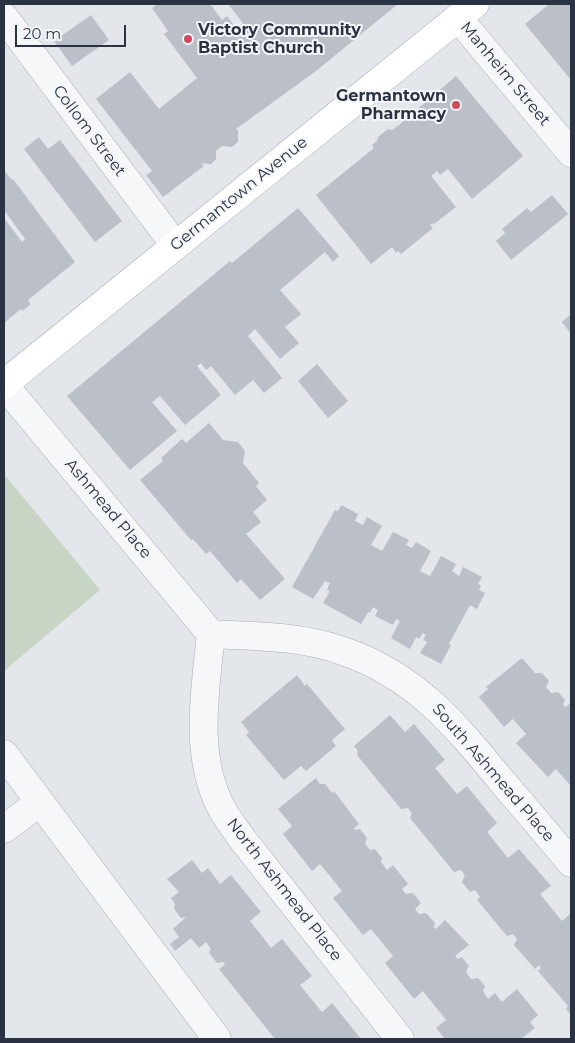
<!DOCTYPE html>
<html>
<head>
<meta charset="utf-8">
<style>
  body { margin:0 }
  #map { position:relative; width:575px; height:1043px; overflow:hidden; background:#e3e6eb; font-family:Montserrat,sans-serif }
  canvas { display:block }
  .frame { position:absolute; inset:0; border:5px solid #2b3343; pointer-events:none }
  .scale { position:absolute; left:15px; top:25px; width:111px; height:22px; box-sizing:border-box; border:2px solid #2b3343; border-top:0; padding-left:6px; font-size:15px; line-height:18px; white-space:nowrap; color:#2b3343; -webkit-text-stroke:4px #f3f5f8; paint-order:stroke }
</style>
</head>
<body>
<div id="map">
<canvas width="575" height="1043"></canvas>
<div class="frame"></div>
<div class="scale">20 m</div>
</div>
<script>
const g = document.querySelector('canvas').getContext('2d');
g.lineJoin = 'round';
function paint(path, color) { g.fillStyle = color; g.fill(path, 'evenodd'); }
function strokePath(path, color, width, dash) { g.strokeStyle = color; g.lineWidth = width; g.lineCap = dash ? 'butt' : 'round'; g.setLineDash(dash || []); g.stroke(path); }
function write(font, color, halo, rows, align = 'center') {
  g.font = font + ' Montserrat,sans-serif'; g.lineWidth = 4; g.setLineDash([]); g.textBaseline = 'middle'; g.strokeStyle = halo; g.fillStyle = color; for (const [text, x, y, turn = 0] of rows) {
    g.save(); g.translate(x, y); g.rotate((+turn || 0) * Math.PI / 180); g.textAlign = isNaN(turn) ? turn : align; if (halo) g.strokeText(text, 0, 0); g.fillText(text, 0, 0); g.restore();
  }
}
paint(new Path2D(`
  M 4,474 L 100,590 L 4,671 Z`), '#c8d5c4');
paint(new Path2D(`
  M 158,4 L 210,4 L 222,20 L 227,16 L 236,28 L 243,23 L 228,4 L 398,4 L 316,71 L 236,129 L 238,130 L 238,142 L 232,147 L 222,146 L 216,151 L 216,159 L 211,164 L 201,163 L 204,166 L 163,197 L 146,175 L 152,171 L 96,99 L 130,72 L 159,109 L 197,78 L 164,34 L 168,31 L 152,8 Z
  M 549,4 L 571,4 L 571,80 L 525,24 Z
  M 91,15 L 109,40 L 72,66 L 54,41 Z
  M 456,76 L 523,156 L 472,199 L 448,169 L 440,175 L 437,171 L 431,176 L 456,207 L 434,224 L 432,223 L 430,225 L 433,228 L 401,254 L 398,251 L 396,253 L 392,247 L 371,264 L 316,195 L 374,148 L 372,145 L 377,141 L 378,137 L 388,129 L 392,130 L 399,125 Z
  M 39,137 L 48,149 L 60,140 L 122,221 L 95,242 L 24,149 Z
  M 4,170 L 12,180 L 13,179 L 75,262 L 28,300 L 31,304 L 22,311 L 21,309 L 4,323 L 4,218 L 22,242 L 25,239 L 4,210 Z
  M 552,195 L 568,214 L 511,260 L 496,241 L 505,233 L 502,229 L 527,208 L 531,212 Z
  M 298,208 L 339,256 L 333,262 L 325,252 L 280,290 L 301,314 L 285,327 L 299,343 L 280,359 L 255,329 L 248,336 L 282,378 L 264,393 L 253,380 L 235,395 L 211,366 L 206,370 L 201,363 L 197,366 L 221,395 L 185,425 L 160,396 L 152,402 L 177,431 L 130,470 L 67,396 L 230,261 L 232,263 Z
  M 571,314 L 571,334 L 562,322 Z
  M 317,364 L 348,401 L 328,418 L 298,381 Z
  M 209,423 L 223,440 L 238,442 L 245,451 L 243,463 L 259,483 L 256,486 L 267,500 L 253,512 L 261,522 L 246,534 L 285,579 L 260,600 L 241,579 L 237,583 L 210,551 L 206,554 L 193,539 L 191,540 L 140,480 L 163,461 L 161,458 L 182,439 L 186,443 Z
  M 341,505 L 358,514 L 355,521 L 363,525 L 367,517 L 382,526 L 371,545 L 382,551 L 393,532 L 409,540 L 406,545 L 412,548 L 416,542 L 431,551 L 420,571 L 430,576 L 441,556 L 456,564 L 452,571 L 459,576 L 463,567 L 482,577 L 478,584 L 481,586 L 479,590 L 485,593 L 477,609 L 470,605 L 449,644 L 451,645 L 441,664 L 420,653 L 427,642 L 423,640 L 426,635 L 423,633 L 419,639 L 416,637 L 410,649 L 391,638 L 400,621 L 396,619 L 393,625 L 375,616 L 378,610 L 373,607 L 370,613 L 368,612 L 361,624 L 323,603 L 330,591 L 327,590 L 330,583 L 325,581 L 313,599 L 292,587 L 335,510 L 338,511 Z
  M 522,658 L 535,673 L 542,673 L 549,681 L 546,687 L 551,693 L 558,692 L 565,700 L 563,705 L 566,707 L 571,703 L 571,786 L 556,769 L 548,777 L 516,743 L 526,734 L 513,719 L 504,727 L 479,697 L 488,689 L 486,687 Z
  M 297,675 L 305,686 L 307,684 L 345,729 L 332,740 L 336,746 L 306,771 L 301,766 L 284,780 L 246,735 L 249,732 L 241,722 Z
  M 390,715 L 405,732 L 414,724 L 445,760 L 435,768 L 457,794 L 467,786 L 497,823 L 487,832 L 508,858 L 519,849 L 551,886 L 540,894 L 562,921 L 571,913 L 571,1015 L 566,1009 L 568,1006 L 538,971 L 541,968 L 539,965 L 535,969 L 514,945 L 517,939 L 513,934 L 507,936 L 477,900 L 480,897 L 475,890 L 470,892 L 462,882 L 465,875 L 461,870 L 454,872 L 410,818 L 412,813 L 408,808 L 401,809 L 357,755 L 358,751 L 354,746 Z
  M 316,778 L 320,784 L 325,784 L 332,793 L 334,791 L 359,824 L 354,828 L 355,830 L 360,829 L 367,838 L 365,844 L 370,850 L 375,849 L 382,858 L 381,862 L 387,870 L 393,865 L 408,884 L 402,889 L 406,894 L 413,893 L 421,903 L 415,909 L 419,914 L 426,913 L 435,923 L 434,927 L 436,929 L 445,920 L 469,945 L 455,956 L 458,959 L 462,957 L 469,966 L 466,972 L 471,979 L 478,978 L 485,986 L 483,991 L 488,999 L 495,993 L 502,1002 L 517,989 L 538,1015 L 530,1022 L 535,1028 L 521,1039 L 445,1039 L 436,1028 L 446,1020 L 423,991 L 414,999 L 385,963 L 393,956 L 371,929 L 363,935 L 333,898 L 342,891 L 330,876 L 320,864 L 312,871 L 283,834 L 292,826 L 278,809 Z
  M 192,860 L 202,873 L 208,868 L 220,884 L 231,875 L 261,912 L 250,921 L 262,936 L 271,948 L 282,939 L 312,976 L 300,985 L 313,1001 L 322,1012 L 332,1003 L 361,1039 L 275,1039 L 219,969 L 225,965 L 223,962 L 217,963 L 209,953 L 211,949 L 206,942 L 199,948 L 191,938 L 175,951 L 170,944 L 179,937 L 173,929 L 186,917 L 181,918 L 174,909 L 175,904 L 171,898 L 179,892 L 167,879 Z`), '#babfc8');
const minor = new Path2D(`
  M 4,17 L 175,245
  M 458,18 L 571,153
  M 4,385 L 211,634
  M 211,634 C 205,693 193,757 223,811 C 229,821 236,830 243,840 L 400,1039
  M 211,634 C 256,636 301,636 343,651 C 414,675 454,723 500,779 C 524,807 548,835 571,863
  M 4,754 L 40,802 L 4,829
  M 40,802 L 217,1039`);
const major = new Path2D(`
  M 4,384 L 475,4`);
strokePath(minor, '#a8adb5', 29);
strokePath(major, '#a2aab7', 29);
strokePath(minor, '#f6f7f9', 28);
strokePath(major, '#fff', 28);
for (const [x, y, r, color] of [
  [188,39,5,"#cd4b59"],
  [456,105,5,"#cd4b59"]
]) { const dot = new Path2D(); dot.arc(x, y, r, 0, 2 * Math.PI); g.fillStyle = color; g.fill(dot); strokePath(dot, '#f3f5f8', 2); }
write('bold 16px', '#2b3343', '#f3f5f8', [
  ["Victory Community",198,30],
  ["Baptist Church",198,48],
  ["Germantown",446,96,"right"],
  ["Pharmacy",446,114,"right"]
], 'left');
write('16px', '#2b3343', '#f3f5f8', [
  ["Manheim Street",505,74,50],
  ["Collom Street",89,131,53],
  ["Germantown Avenue",239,194,-39],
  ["Ashmead Place",108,509,50],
  ["South Ashmead Place",493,773,49],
  ["North Ashmead Place",284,890,52]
]);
</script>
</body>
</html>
